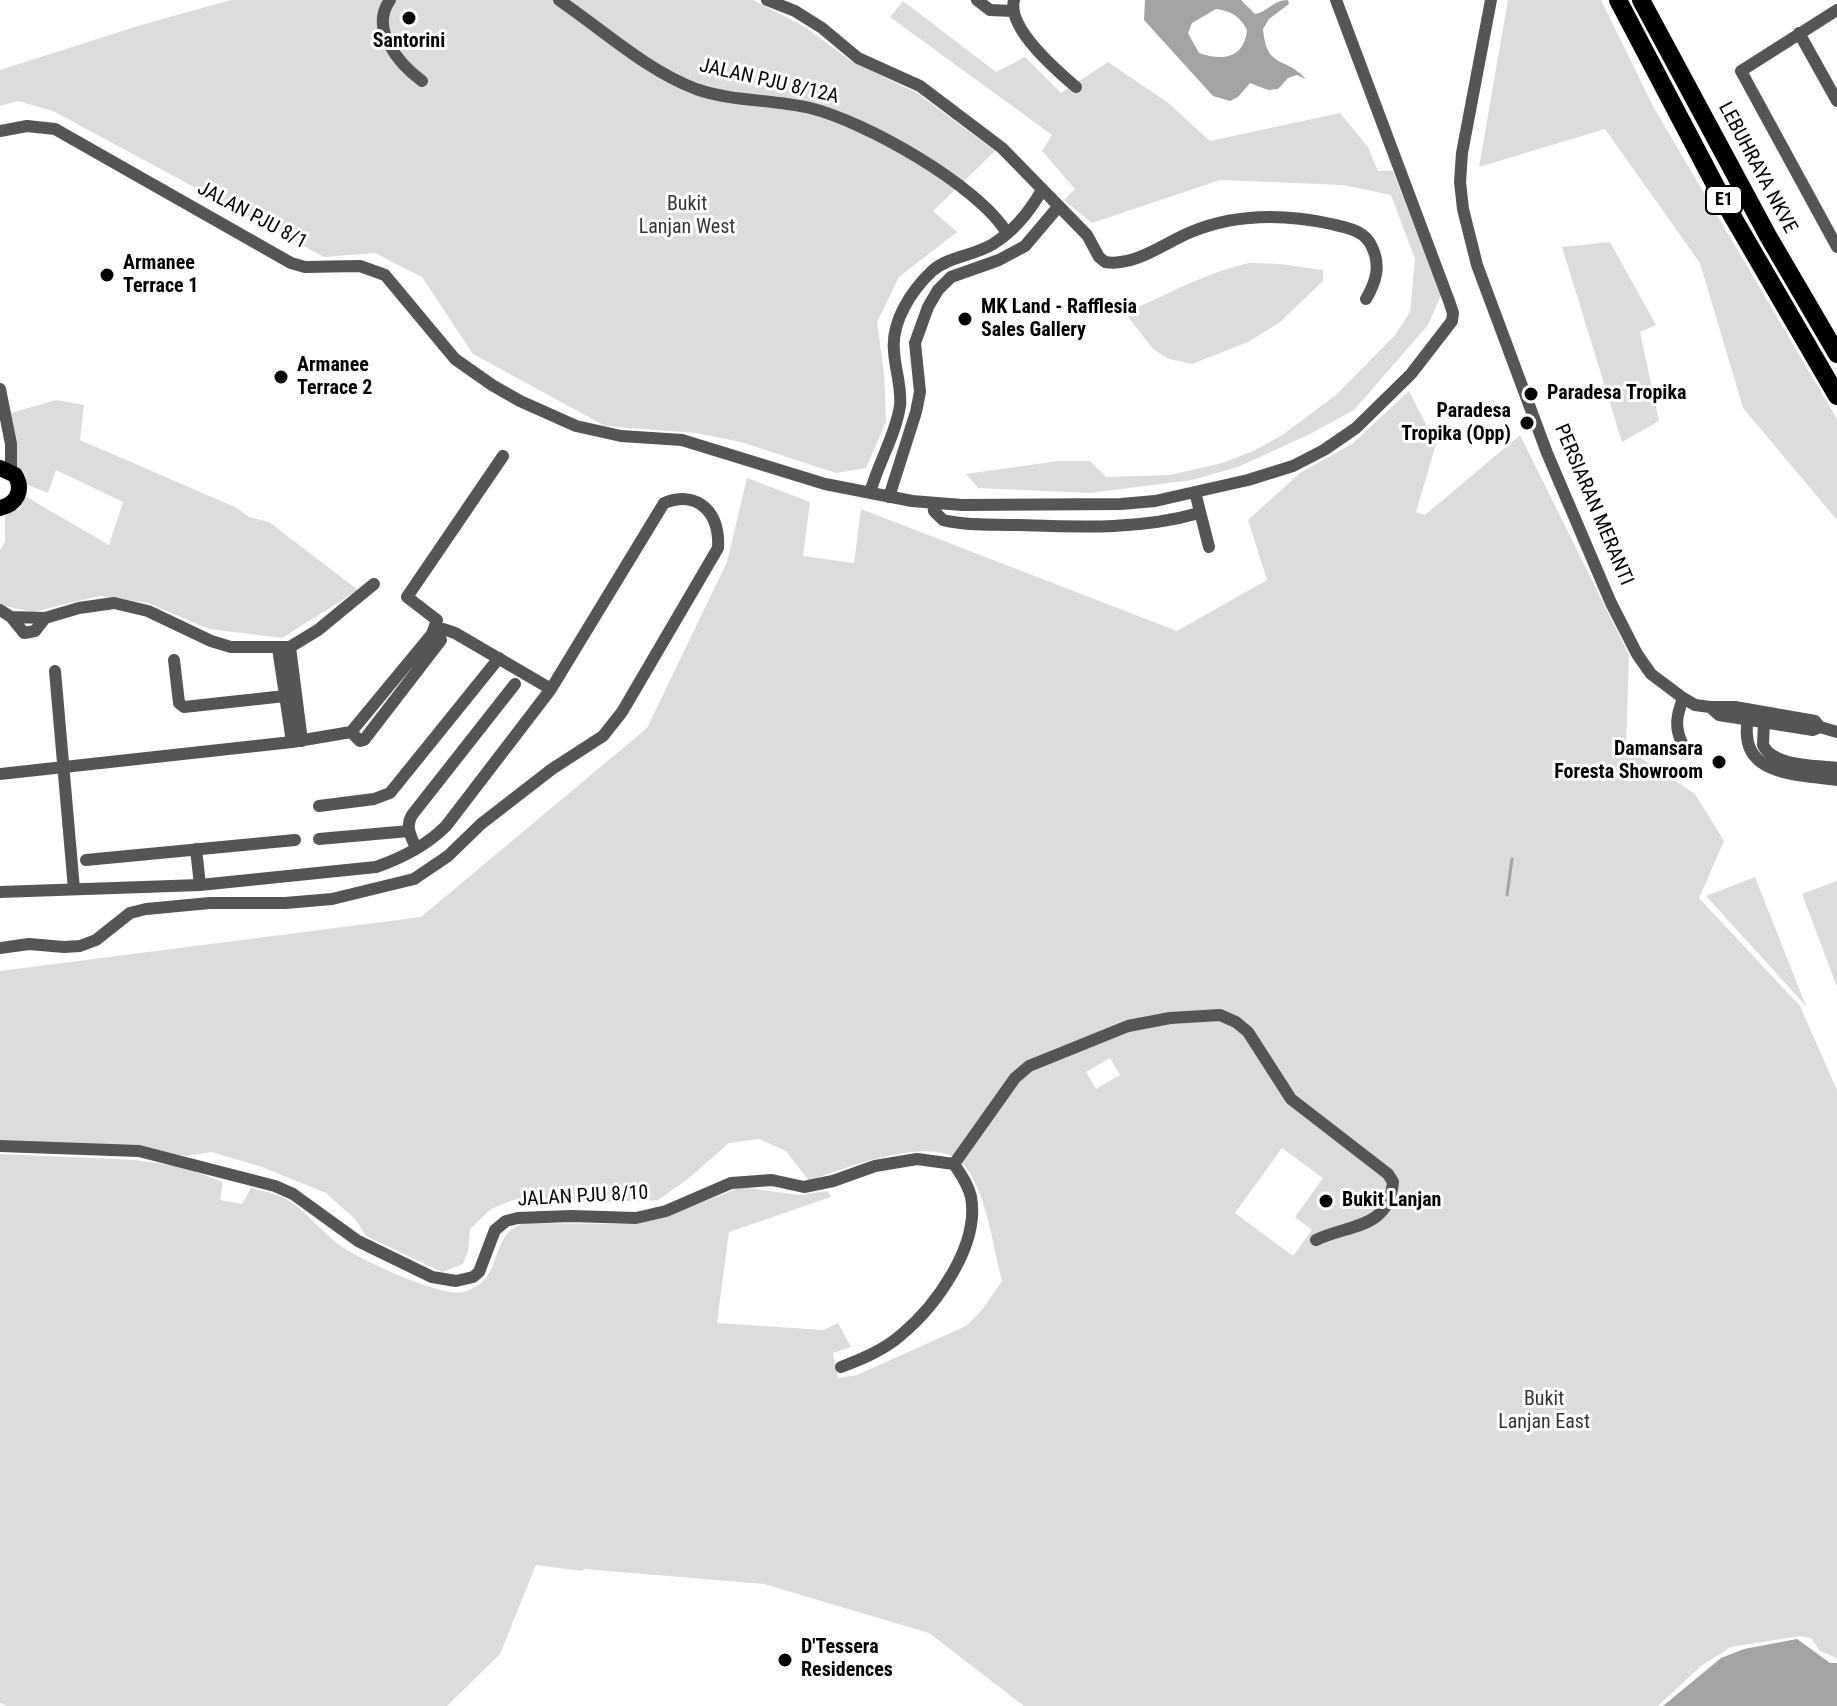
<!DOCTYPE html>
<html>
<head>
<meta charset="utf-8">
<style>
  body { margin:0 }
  canvas { display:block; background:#fff }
</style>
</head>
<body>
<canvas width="1837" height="1706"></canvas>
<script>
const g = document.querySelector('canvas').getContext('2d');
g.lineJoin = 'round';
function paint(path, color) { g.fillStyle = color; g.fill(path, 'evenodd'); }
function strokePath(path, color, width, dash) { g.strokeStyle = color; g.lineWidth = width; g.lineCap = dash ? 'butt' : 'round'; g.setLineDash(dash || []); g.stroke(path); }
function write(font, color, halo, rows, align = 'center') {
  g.font = font + ' "Roboto Condensed",sans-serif'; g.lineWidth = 6; g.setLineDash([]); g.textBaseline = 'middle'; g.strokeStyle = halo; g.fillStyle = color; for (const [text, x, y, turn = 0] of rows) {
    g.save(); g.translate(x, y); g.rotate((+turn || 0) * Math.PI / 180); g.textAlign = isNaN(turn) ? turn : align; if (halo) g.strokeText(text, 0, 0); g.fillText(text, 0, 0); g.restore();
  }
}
paint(new Path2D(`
  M 231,0 L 753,0 L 805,27 L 851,61 L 917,93 L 995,151 L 933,211 L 957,232 L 899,277 L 877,322 L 884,373 L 886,422 L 866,468 L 836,473 L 741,442 L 696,433 L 605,426 L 473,354 L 422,277 L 375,253 L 324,257 L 53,111 L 18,101 L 0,106 L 0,70 L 141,25 Z
  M 1508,0 L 1601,0 L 1654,108 L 1837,419 L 1837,520 L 1743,408 L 1700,263 L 1605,129 L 1479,167 Z
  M 903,1 L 996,72 L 1025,57 L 1061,93 L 1108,62 L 1167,102 L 1210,141 L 1340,113 L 1368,147 L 1378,171 L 1393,171 L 1441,295 L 1428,325 L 1354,410 L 1310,434 L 1238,467 L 1192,480 L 1090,493 L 978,488 L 966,474 L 1058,461 L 1090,461 L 1106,477 L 1170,475 L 1222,463 L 1251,452 L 1281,436 L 1336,395 L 1395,335 L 1410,312 L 1415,259 L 1391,195 L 1343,185 L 1220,180 L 1092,223 L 1064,200 L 1075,189 L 1042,151 L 1052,135 L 890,17 Z
  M 1610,242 L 1656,325 L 1640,332 L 1659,421 L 1622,442 L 1562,247 Z
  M 1249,263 L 1280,264 L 1323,270 L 1323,281 L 1279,323 L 1248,342 L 1192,364 L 1169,359 L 1153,349 L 1125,313 C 1169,294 1202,274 1249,263 Z
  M 1409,391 L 1436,444 L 1416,512 L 1425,515 L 1520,435 L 1629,655 L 1626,748 L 1695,794 L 1724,841 L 1699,898 L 1800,1006 L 1837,1090 L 1837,1658 L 1820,1651 L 1811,1638 L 1800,1636 L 1731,1647 L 1701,1666 L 1658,1706 L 1024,1706 L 929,1633 L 764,1584 L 584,1569 L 582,1571 L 536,1565 L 500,1654 L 447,1706 L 7,1706 L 0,1703 L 0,1154 L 136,1160 L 183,1167 L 223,1182 L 220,1200 L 242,1204 L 251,1188 C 260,1191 271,1192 280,1196 C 302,1206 319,1229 338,1244 C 356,1258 442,1298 463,1292 C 508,1279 485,1236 524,1223 L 636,1224 L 670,1215 L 741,1187 L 799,1195 L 828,1191 L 831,1197 L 729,1232 L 717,1323 L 823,1330 L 838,1323 L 851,1347 L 833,1353 L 838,1378 L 857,1375 L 966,1326 L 982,1310 L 1002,1281 C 993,1248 986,1188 963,1164 C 935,1132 842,1169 809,1181 L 786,1151 L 759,1139 L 729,1143 L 689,1178 L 658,1200 L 601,1202 L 513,1200 L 491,1209 L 470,1229 L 468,1251 L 463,1264 L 442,1272 L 366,1236 L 355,1219 L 326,1193 L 262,1167 L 211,1152 L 187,1156 L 118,1146 L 0,1140 L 0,971 L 421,917 L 647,728 L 727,562 L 747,478 L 810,502 L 803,556 L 854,563 L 861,509 L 1177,631 L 1267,580 L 1248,520 L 1300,473 L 1352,444 ZM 1110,1058 L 1120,1075 L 1096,1089 L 1086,1072 ZM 1282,1148 L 1323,1178 L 1295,1217 L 1312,1230 L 1293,1256 L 1235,1213 Z
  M 56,400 L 84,405 L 80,440 L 237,508 L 249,517 L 269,522 L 358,590 L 282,638 L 209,629 L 148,603 L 99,596 L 33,612 L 0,605 L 0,550 L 5,542 L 5,512 L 20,509 L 23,495 L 109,545 L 123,502 L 56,470 L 48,493 L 23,483 L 16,469 L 11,413 Z
  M 1755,877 L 1806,1006 L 1706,896 Z
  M 1837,881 L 1837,987 L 1802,894 Z`), '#dcdcdc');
paint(new Path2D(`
  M 1145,0 L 1241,0 L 1255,14 C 1268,12 1273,0 1288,0 L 1289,4 L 1269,19 L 1263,29 C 1267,70 1284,55 1306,79 L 1297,75 L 1288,78 L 1278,89 L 1268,90 L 1250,83 L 1238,97 L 1230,101 L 1213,96 L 1144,20 ZM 1216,9 C 1230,10 1241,17 1247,30 C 1244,59 1222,61 1199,53 L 1188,33 L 1192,23 Z
  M 1797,1639 L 1830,1663 L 1837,1663 L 1837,1706 L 1663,1706 L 1721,1658 L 1744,1649 Z`), '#a3a3a3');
strokePath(new Path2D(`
  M 1507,895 L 1512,859`), '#a3a3a3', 3);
strokePath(new Path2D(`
  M 390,0 C 369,29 399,64 422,81
  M 559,0 C 603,30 646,70 696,89 C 733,102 772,99 810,108 C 864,121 978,185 1007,233
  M 767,0 L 795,11 L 822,28 L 858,58 L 920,86 L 1002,148 L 1087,235 L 1099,257 L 1105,262 C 1135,267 1164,243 1191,232 C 1235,214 1285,214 1331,224 C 1347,228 1365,230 1372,247 C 1381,266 1376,282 1366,299
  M 977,0 L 990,10 L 1013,11
  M 1014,0 C 1007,28 1056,70 1076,87
  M 1491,0 L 1462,153 L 1460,182 L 1463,209 L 1477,265 L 1547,453 L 1611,603 L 1637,654 L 1651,674 L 1683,698 L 1695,705 L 1710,707 L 1735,707 L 1815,721 L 1820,727 L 1837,732
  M 1837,10 L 1741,71 L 1837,247
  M 1799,33 L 1837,101
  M 0,131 L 27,126 L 55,129 L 291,263 L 305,267 L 360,266 L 385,275 L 455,359 L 492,385 L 520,401 L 576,426 L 621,436 L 682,440 L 825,484 L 912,501 L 962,505 L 1121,504 L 1155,501 L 1248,480 L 1293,466 L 1324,450 L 1356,428 L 1411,374 L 1452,321 L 1453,313 L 1449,301 L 1336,0
  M 0,389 L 11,444 L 11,471
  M 1195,492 L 1209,547
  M 870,493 C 878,463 895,437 900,406 C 902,387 895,370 894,351 C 891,322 911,291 932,271 C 949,256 974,256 993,244 C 1014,231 1030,211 1042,190
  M 889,497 L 916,412 L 920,392 L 915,343 L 928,307 L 938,290 L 951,277 L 999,260 L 1025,246 L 1058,207
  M 933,503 L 934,511 L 943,520 C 966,526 993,524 1018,525 C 1079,527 1140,530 1199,513
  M 0,610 L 11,617 L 24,633 L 35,631 L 45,618
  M 11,617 L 45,618 L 79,608 L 114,603 L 148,611 L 211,641 L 231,647 L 290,647 L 318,630 L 374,584
  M 432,634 L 437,620 L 407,597 L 503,456
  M 290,647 L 302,741
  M 278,648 L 292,742
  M 174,660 L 179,703 L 184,707 L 285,696
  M 55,671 L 74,889
  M 1710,707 L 1719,715 L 1813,730 L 1820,727
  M 1754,717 L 1764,722 L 1763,745 C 1773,767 1816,765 1837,768
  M 1769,717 L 1748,719 C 1737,777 1798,774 1837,780
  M 351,732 L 360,741 L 364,740 L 441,640
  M 1682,743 C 1674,726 1677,715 1683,698
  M 0,774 L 292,742 L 351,732 L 432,634 L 443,629 L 455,633 L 551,689
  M 319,806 L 374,799 L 390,793 L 499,658
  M 319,839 L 409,831
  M 416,848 C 411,836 405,827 412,815 L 515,684
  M 196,849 L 200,885
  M 86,860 L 295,840
  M 0,892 L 200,885 L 376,867 C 402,858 427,845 446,826 L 551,689 L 664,503 C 699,489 720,514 718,548 L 622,712 L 603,736 L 552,769 L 481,824 L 448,856 L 414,879 L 332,899 L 285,903 L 210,903 L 146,909 L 130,913 L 96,940 L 80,946 L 64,947 L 29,944 L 0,948
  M 0,1146 L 139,1151 L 275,1186 L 293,1194 L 358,1241 L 432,1277 L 456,1281 L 473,1277 L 479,1272 L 495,1230 L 506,1221 L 518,1218 L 571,1216 L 636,1218 L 666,1211 L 731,1183 L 772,1180 L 804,1187 L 833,1181 L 875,1166 L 917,1159 L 954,1164 C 961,1175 968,1184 971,1197 C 980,1245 936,1306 901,1335 C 884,1350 862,1359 841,1367
  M 954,1164 L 1015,1078 L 1029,1066 L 1128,1026 L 1170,1018 L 1220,1015 L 1236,1022 L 1248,1032 L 1291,1099 L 1388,1174 L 1393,1182 C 1389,1229 1350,1224 1316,1240`), '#555', 12);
strokePath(new Path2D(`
  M 0,468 L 15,475 C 24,490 17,504 0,508`), '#000', 16);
strokePath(new Path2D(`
  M 1618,0 L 1723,200 L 1837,396
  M 1641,0 L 1768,236 L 1837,354`), '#000', 18);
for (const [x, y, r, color] of [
  [409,18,8,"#000"],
  [107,275,8,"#000"],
  [965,319,8,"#000"],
  [281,377,8,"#000"],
  [1531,394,8,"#000"],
  [1527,423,8,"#000"],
  [1719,762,8,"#000"],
  [1326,1201,8,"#000"],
  [785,1660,8,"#000"]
]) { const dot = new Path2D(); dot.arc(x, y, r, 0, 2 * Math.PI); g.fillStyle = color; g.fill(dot); strokePath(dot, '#fff', 3); }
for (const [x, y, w] of [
  [1724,200,36]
]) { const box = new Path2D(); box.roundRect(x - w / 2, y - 14, w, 28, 6); g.fillStyle = '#fff'; g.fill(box); strokePath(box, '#000', 2); }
write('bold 18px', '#000', null, [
  ["E1",1724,200]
]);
write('bold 20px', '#000', '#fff', [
  ["Santorini",409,42,"center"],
  ["Armanee",123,264],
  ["Terrace 1",123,287],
  ["MK Land - Rafflesia",981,308],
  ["Sales Gallery",981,331],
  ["Armanee",297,366],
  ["Terrace 2",297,389],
  ["Paradesa Tropika",1547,394],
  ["Paradesa",1511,412,"right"],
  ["Tropika (Opp)",1511,435,"right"],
  ["Damansara",1703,750,"right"],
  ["Foresta Showroom",1703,773,"right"],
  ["Bukit Lanjan",1342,1201],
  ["D'Tessera",801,1648],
  ["Residences",801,1671]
], 'left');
write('20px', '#000', '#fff', [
  ["JALAN PJU 8/12A",769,82,13],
  ["LEBUHRAYA NKVE",1757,168,62],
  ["JALAN PJU 8/1",252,216,28],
  ["PERSIARAN MERANTI",1593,505,67],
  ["JALAN PJU 8/10",583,1197,-3]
]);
write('20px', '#333', '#fff', [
  ["Bukit",687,205],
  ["Lanjan West",687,228],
  ["Bukit",1544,1400],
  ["Lanjan East",1544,1423]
]);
</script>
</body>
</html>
